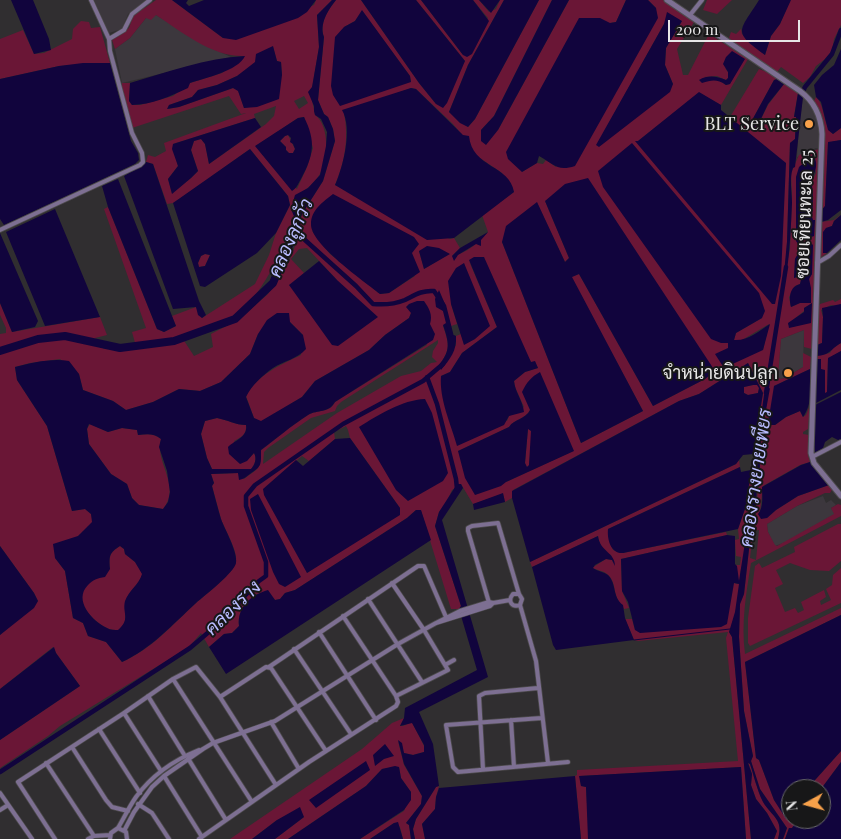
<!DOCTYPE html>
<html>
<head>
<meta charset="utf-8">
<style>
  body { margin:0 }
  #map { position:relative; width:841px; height:839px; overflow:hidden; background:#302e30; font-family:"Playfair Display",serif }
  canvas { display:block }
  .north { position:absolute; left:781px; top:779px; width:50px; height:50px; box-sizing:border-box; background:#171718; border:1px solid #6a6a6b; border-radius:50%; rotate:263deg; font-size:14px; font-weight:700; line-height:20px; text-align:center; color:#e7e6e7 }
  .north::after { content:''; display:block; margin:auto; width:18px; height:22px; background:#f8a14a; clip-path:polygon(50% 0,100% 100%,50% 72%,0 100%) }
  .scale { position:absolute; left:668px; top:20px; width:132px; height:22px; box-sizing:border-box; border:2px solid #e7e6e7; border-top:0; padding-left:6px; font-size:15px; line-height:18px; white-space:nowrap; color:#e7e6e7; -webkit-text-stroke:4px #171718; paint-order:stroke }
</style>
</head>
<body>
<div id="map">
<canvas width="841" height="839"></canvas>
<div class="north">N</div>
<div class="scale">200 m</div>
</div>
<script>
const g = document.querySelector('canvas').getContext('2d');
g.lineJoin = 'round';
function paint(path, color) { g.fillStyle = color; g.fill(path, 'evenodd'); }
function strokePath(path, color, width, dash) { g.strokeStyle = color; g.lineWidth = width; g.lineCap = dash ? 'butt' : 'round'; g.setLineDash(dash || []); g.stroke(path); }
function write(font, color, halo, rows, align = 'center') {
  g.font = font + ' "Playfair Display",Sarabun,serif'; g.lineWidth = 4; g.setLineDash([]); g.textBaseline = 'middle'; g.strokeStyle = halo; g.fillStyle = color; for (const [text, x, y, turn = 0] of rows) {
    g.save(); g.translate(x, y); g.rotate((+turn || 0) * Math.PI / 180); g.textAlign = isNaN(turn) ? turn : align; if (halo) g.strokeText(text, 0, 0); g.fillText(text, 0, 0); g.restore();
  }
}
paint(new Path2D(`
  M 94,0 L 146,0 L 128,14 L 122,29 L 109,33 Z
  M 156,15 L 205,45 L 231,57 L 122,83 L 115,49 L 130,38 L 146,18 Z
  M 803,97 L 814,111 L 818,123 L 819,149 L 816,148 L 797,157 L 799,126 Z
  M 804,330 L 803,367 L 785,378 L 780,379 L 778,376 L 781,339 Z
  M 823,496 L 826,503 L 831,500 L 836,505 L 831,508 L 835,514 L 786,542 L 775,546 L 768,532 L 767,524 L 797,506 Z`), '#3c373d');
paint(new Path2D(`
  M 156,0 L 172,0 L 223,38 L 314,5 L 316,0 L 332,0 L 317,15 L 319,47 L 311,95 L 315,115 C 330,125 329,163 318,177 C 308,191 298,191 291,209 L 294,216 C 286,246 259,302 232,318 C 221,325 195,331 181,336 L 194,356 L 213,347 L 211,334 L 238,320 L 268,294 L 289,262 L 300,233 L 298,227 L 302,214 L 323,181 L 335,141 L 333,129 L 328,117 L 324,114 L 318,100 L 324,37 C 319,23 328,10 336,0 L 361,0 L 419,83 L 436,104 L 465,61 L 416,0 L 421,0 L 463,55 L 488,18 L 473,0 L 479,0 L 489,12 L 496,9 L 500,0 L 504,0 L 468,65 L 449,112 L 468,127 L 475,119 L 539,0 L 552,0 L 494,116 L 481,130 L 498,130 L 569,0 L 626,0 L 616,22 L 610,23 L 522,172 L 537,163 L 543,164 L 546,160 L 556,167 L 656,8 L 648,0 L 663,0 L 694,22 L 677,49 L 683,75 L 688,75 L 709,34 L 748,59 L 721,105 L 699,93 L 638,141 L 635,141 L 751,136 L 730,117 L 759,69 L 772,74 L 777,79 L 774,80 L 750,124 L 750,127 L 759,123 L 768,105 L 784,84 L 798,93 L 794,116 L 796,117 L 795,139 L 790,143 L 787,242 L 785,272 L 790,249 L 792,196 L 791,173 L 799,155 L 819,149 L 812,349 L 804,347 L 804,330 L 781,339 L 778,376 L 780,379 L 785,378 L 803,367 L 803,353 L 811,357 L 810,369 L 774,386 L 775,425 L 786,417 L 800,411 L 803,417 L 806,415 L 810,405 L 808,429 L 803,432 L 803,434 L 809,435 L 808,455 L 810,462 L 800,465 L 763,486 L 760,511 L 767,518 L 776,510 L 798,496 L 829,485 L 833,488 L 830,493 L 825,493 L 797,506 L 767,524 L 768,532 L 775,545 L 777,546 L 834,514 L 831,508 L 838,504 L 841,505 L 841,516 L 751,563 C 746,594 741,623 745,654 L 841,608 L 841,615 L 745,662 L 756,758 L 759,760 L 774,800 L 790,819 L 791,817 L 791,819 L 798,819 L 792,828 L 789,828 L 785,839 L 783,839 L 787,828 L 760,789 L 751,761 L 753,756 L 744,711 L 739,637 L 740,604 L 744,594 L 752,522 L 755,521 L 760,468 L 761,438 L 769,388 L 766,395 L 756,451 L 757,457 L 754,458 L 753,454 L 763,393 L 748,363 L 699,394 L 679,401 L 513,490 L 512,498 L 505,502 L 503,494 L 473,504 L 461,484 L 452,490 L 446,503 L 439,512 L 435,526 L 461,606 L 459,609 L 451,609 L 421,511 L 416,510 L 407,518 L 295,590 L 285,593 L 280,599 L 275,600 L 269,593 L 255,594 C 246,605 237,611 239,626 L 232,633 L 224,634 L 209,647 L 201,633 L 189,647 L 60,726 L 48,736 L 0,768 L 0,740 L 80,686 L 56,653 L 53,647 L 0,689 L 0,635 L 38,601 L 34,593 L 0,546 L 0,334 L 6,333 L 6,328 L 0,315 L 0,303 L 12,332 L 100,317 L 107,335 L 95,338 L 104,349 L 137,350 L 132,332 L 146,328 L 104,209 L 108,207 L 157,329 L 164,332 L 176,326 L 172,316 L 196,307 L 202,318 L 255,284 L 269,255 L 276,233 L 290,205 L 288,196 L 250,149 L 184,196 L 173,203 L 167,204 L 153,164 L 146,162 L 148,155 L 155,157 L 166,151 L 164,143 L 246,113 L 241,114 L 229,96 L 132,128 L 122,91 L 122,83 L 130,83 L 129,101 L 132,105 L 140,105 L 173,96 L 190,83 L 222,73 L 244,56 C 212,57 182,32 156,15 L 151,20 L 146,18 L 130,38 L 115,49 L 112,40 L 129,28 L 133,16 ZM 362,11 L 410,76 L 411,82 L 344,27 L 355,21 ZM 682,21 L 666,48 L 665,65 L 673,84 L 597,145 L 664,24 ZM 273,47 L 277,61 L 281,62 L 282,75 L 253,106 L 244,108 L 238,90 L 233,88 L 179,107 L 168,109 L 169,105 L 192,97 L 198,90 L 217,85 L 237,76 L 250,68 ZM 725,68 L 735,74 L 730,84 L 726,85 L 720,81 L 704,77 L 717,76 L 726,80 L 728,78 L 728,72 ZM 411,88 L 416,89 L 453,124 L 469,143 L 474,154 L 502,173 L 514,192 L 482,215 L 488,232 C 479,242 466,254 452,256 L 460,248 L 454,238 L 450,239 L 335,185 C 345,162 349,138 344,113 ZM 304,96 L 308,103 L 299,109 L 294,101 ZM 276,106 L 274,116 L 266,124 L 209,164 L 205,144 L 201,139 L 194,141 L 191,150 L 198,171 L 191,178 L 172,193 L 168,179 L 178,166 L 173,144 L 255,118 L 254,114 ZM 304,117 L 313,148 L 307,167 L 297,189 L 272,166 L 256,146 L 298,118 ZM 813,155 L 816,173 L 811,183 L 813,192 L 812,217 L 814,236 L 796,241 L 796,177 ZM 545,201 L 715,371 L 705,379 L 653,406 L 579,274 L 571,277 L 643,411 L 581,443 L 502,242 L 537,203 L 565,262 L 569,258 ZM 312,231 L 415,276 L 389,293 L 380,294 L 330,254 ZM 811,243 L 812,274 L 809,279 L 811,302 L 800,303 L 791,307 L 789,297 L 795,286 L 800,284 L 801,280 L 800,276 L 794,278 L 795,259 L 800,250 L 806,248 ZM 307,248 L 337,280 L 289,286 L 304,273 L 291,259 L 299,249 ZM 419,251 L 449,254 L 424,269 ZM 469,261 L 531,362 L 535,362 L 538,368 L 525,372 L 514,381 L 515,387 L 524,407 L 509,416 L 507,421 L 441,376 L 450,372 L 462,353 L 497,327 ZM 464,263 L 475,339 L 464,344 L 461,334 L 456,336 L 456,345 L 439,365 C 451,350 449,343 443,326 L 446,324 L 451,326 L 457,324 L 451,304 ZM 759,293 L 762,318 L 736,333 L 734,340 L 742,340 L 769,324 L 763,350 L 728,348 L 728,343 ZM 808,306 L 800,325 L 792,327 L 788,324 L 804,311 L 804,308 ZM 411,313 L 427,345 L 335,402 C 329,414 318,409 308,415 C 292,425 276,439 260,451 C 261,471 259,467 244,479 L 238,473 L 211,474 L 214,483 L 212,486 C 215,497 218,508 221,519 C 225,530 238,551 236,562 C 234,573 205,595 196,603 C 173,624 152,649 122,662 L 106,642 L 88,636 L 83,623 L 73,618 L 65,571 L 55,558 L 93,522 L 91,514 L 85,509 L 72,511 L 47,426 L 17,380 L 15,367 L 30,363 L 60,359 L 79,374 L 83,390 L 113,401 L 126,410 L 153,402 L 179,389 L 200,391 L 221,382 L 250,354 L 258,334 L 290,322 L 303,335 L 301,355 C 280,365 257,375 246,396 L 254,418 L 261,422 L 302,397 L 315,381 L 369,350 L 385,335 L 409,318 ZM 438,340 L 438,343 L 433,351 L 432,357 L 437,362 L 431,363 L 421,371 L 401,376 L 337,413 L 263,464 L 264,452 L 268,448 L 311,418 L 335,411 L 337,406 L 341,402 ZM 530,410 L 573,451 L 506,482 L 458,451 L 509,427 C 514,419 526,419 530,410 ZM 346,426 L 348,430 L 350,438 L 400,508 L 307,573 L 296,461 L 302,456 L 309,461 L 335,439 L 334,432 ZM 759,530 L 756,560 L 750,558 L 753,531 Z
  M 707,0 L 732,0 L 717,14 L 703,10 Z
  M 790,0 L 841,0 L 841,25 L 834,39 L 832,51 L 825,59 L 816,66 L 810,77 L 803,83 L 781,67 L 777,72 L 772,70 L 740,48 L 729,38 L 731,32 L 736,34 L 741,29 L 742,34 L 765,55 L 771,36 L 780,24 Z
  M 81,21 L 89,22 L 91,28 L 100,27 L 110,63 L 59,66 L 0,79 L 0,39 L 23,30 L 34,54 L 44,53 L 72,39 L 73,29 Z
  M 816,97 C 826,107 822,124 833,134 L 841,128 L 841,140 L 828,143 L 825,206 L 821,211 L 824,128 L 823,120 L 814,101 Z
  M 288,135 L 295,149 L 293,153 L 289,153 L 286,150 L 286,147 L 280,141 L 285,136 Z
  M 841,214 L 834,221 L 832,226 L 826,228 L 823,253 L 827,253 L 821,257 L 821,222 L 834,220 Z
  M 205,254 L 210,255 L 205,266 L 199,267 L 198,263 L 201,256 Z
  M 841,299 L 841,304 L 837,306 L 831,305 L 821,310 L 823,317 L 822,343 L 817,345 L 818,307 L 820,304 L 833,300 L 835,302 Z
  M 841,343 L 841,351 L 828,359 L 827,392 L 825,394 L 816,356 L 830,353 L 833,348 Z
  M 753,385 L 758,385 L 759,388 L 758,393 L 748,395 L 744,393 L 744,387 Z
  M 217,418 C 228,420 235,425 246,425 C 247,434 242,437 234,441 L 247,460 L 254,453 C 257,458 255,465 251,469 L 212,469 L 207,458 L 201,434 L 205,421 Z
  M 90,424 L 108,432 L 122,428 L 137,430 L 138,435 C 147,434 154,433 161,439 C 154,462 182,486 163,509 L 139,505 L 132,498 L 127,484 L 111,474 L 89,444 L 87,429 Z
  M 528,428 L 531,431 L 532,436 L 529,466 L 526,467 L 525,463 Z
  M 739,460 L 740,467 L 608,529 L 608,534 L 613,550 L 623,553 L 726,532 L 727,535 L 621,559 L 622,591 L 629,608 L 624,609 C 622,605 620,604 618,600 C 613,591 616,581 607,574 C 604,571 597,570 592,568 L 606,559 L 612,560 L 614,565 L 611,555 C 603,552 599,544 598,536 L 532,567 L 530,562 L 736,464 Z
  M 751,470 L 754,470 C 751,501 748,532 743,563 C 739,572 740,584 739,594 C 737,607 734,621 729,632 L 732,637 L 751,839 L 746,839 L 741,767 L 580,776 L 581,786 L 586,787 L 589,837 L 588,839 L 581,839 L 575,776 L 577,775 L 577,770 L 738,761 L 726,638 L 728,632 L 638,641 L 634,640 L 625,619 L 632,619 L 635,630 L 734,583 L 738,584 L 735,565 L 740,565 L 741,557 L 736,556 L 735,540 L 739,539 L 738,529 L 746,506 Z
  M 838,524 L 841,524 L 841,561 L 829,571 L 810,570 L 790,563 L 776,570 L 783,584 L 775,588 L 785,612 L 795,608 L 798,613 L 804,610 L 801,602 L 824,590 L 826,597 L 820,601 L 821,605 L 831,600 L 826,589 L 832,585 L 833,575 L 841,568 L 841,603 L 750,646 L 748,643 L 748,618 L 755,566 L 759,563 L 762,568 L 795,552 L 794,547 Z
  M 120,546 L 124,549 L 125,554 L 135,562 L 143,574 C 139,585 129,590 126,601 C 122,613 131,619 119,630 C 115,630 110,630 107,628 C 97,624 79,607 81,595 C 83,584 101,574 110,569 C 109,556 109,553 120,546 Z
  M 404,718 L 400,726 L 403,726 L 412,722 L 424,746 L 424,752 L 413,755 L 404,753 L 398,741 L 404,765 L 422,796 L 421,804 L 406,823 L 409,825 L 411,839 L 403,839 L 400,827 L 394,823 L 370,839 L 360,839 L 404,811 L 411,792 L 401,778 L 399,767 L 382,769 L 366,786 L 288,839 L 275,839 L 304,817 L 277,820 L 252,839 L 230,839 L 362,749 L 392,723 Z
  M 841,751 L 841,762 L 821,789 L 807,789 Z
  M 748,762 L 750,764 C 754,776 757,790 763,801 C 772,817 784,819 778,839 L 774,839 L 777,831 L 767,813 L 756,799 L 751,785 L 752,774 Z
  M 439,786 L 436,797 L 435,809 L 422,824 L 425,839 L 415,839 L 413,829 L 416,819 L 436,787 Z`), '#6a1636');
paint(new Path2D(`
  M 11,0 L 33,0 L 49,39 L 51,50 L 34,54 Z
  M 172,0 L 188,0 L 186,3 L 189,6 L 204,0 L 316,0 L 307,12 L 298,18 L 236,40 L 223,38 Z
  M 332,0 L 336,0 C 328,10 319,24 324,37 L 318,100 L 324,114 L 328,117 L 333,129 L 335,141 L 323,181 L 302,214 L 298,227 L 295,228 L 292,225 L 294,216 L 291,209 L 295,195 L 308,188 L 320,175 L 326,146 L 327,132 L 321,119 L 315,115 L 314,111 L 314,106 L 308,92 L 312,87 L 319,47 L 317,15 Z
  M 361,0 L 416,0 L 465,61 L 447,103 L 443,108 L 436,104 L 419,83 Z
  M 421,0 L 473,0 L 489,21 L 472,54 L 467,57 L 463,55 Z
  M 479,0 L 500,0 L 491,13 Z
  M 504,0 L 539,0 L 475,119 L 468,127 L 460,123 L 449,112 L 468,65 Z
  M 552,0 L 569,0 L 498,130 L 486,145 L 481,141 L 481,130 L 494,116 Z
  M 626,0 L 648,0 L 656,8 L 658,18 L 575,166 C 557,172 554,164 539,156 L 537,163 L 522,172 L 508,159 L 506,152 L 579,18 L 600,18 L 610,23 L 616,22 Z
  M 759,0 L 791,0 L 780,24 L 771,36 L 765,55 C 732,31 739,32 759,0 Z
  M 362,10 L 410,76 L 411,82 L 340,106 L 333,95 L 331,86 L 335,37 L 344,27 L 355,21 Z
  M 667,12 L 682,21 L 666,48 L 665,65 L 673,84 L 670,92 L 599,147 L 596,145 L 664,24 Z
  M 273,46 L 277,61 L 281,62 L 282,75 L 279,99 L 257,107 L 244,108 L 238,91 L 233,88 L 179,107 L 167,109 L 169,105 L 192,97 L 198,90 L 217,85 L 237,76 L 255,62 L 256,54 Z
  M 841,49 L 841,128 L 833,134 L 828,130 L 821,102 L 816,97 L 814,85 L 822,75 L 834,65 Z
  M 732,51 L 745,59 L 730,84 L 726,85 C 717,79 712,80 702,83 L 699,80 C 708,75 716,76 726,80 L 728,78 L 728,72 L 723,64 L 726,57 Z
  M 245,56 C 238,71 205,78 190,83 L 188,88 C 171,96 151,105 132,105 L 129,101 L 130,83 C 167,72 206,58 245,56 Z
  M 83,63 L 110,63 L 131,141 L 138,153 L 139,160 L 135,164 L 4,225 L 0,219 L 0,79 L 59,66 Z
  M 777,79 L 784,84 L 768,104 L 759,123 L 755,127 L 750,127 L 750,124 L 774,80 Z
  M 411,88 L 416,89 L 463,135 L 469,136 C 472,168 510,165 514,192 L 454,238 L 427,240 L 335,185 C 343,167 353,129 342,110 Z
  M 699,92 L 721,105 L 721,110 L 786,163 L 781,276 L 775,304 L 772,304 L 635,141 L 638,141 Z
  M 798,93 L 803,97 L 795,167 L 793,168 C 789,178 792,192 792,203 C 791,226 790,248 787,271 L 784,273 L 787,242 L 790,143 L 795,139 L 796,117 L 794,117 Z
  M 304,117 C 316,141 314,155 301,179 C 298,184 297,188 292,191 L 255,146 L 298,118 ZM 288,135 L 291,138 L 290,142 L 293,144 L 295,149 L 293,153 L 289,153 L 286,150 L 286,147 L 280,141 L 285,136 Z
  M 255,118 L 261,127 L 209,164 L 205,144 L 201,139 L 194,141 L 191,150 L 198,171 L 191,178 L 172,194 L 168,179 L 178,166 L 172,149 L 173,144 Z
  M 841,140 L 841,210 L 828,220 L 821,222 L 821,211 L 825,206 L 828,142 Z
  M 632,143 L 759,293 L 765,311 L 762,318 L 736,333 L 734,340 C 748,341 759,331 770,324 L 763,350 L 724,368 L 715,354 L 728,348 L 728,343 L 721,343 L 711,339 L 603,187 L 598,171 Z
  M 250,149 L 288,196 L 290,205 L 276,233 L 257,253 L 205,287 L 200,286 L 173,203 ZM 205,254 L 210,255 L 205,266 L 199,267 L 198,263 L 201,256 Z
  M 813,155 C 821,167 811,175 812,185 C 813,196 813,206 812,217 L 813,220 L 815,220 L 814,236 L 804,239 L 803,242 L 798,244 L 796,241 L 796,177 L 799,167 Z
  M 146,162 L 153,164 L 199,301 L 206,315 L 202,318 L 198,315 L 196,307 L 173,309 L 124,176 Z
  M 588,178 L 715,371 L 705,379 L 653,406 L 579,274 L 572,277 L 643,411 L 581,443 L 502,242 L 506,226 L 537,202 L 565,262 L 569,258 L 545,201 L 565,184 Z
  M 118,179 L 176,326 L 164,332 L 157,329 L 108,207 L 102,186 Z
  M 333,194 L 414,237 L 419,244 L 412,253 L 420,272 L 389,293 L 380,294 C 364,281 310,244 311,224 C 311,210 323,202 333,194 Z
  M 55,209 L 100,317 L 45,326 L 6,232 Z
  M 841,215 L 841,240 L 827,253 L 823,253 L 823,232 L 826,228 L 832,226 L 834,221 Z
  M 488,232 L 481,240 L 481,246 L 476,244 L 458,255 L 454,261 L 452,256 L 460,248 Z
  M 0,233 L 38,321 L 35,327 L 12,332 L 0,303 Z
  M 810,242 L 813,245 L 812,274 L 809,279 L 811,288 L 811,303 L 800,303 L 791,307 C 789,298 789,287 800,284 L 801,280 L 800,276 L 794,278 L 795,259 L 800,250 L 806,248 Z
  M 427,246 L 439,248 L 450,254 L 424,269 L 419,251 Z
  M 474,257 L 484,257 L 531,362 L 535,361 L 538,368 L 525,372 L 514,381 C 515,392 523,401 524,412 L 509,416 L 504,425 L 457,446 C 451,424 439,399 441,376 L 450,372 L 462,353 L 497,327 L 469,260 Z
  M 319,261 L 337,280 L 378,317 L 338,346 L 332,345 L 289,285 Z
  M 464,263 L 490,326 L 475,339 L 464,345 L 451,304 L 448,281 L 456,268 Z
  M 439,290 L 445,304 L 443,311 L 436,307 L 435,299 Z
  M 417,301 L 424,301 C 429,308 433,315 430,324 L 435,334 L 433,340 L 335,402 C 328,414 318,409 308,415 C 292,425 276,439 261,450 C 261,465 262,466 250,474 C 246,477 244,479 239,480 L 238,473 L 211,474 L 214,483 L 212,486 C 215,497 218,509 221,519 C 225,530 238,552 236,563 C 234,573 205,595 196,603 C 173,624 151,649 122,662 L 106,642 L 88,636 L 83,623 L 73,618 L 65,571 L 55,558 L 53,544 L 78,536 L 92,522 L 91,514 L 85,509 L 72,511 L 47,426 L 17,380 L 15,367 C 32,363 51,358 69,361 L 79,374 L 83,390 L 113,401 L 126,410 L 153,402 L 179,389 L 200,391 L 221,382 L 250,354 L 258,334 L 267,320 L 277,313 L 289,313 L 290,322 L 303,335 L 306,349 C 297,359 284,361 273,368 C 263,375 251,386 246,397 L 254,418 L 261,421 L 302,397 L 315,381 L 369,350 L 385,335 L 409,318 L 411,313 L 406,307 L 409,304 ZM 217,418 C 228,420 235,425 246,425 C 248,437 235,440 228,447 L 229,454 L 240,464 L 247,461 L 254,453 C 257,458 255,465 251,469 L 212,469 L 207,458 L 201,434 L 205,421 ZM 89,424 L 108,432 L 122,428 L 137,430 L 138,435 C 147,434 154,433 161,439 L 159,447 L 167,471 L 170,492 L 168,502 L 163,509 L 139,505 L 132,498 L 127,484 L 111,474 L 89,444 L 87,429 ZM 120,546 L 124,549 L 125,554 L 135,562 L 142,574 C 139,585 129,590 125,601 C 122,613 131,619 118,630 C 115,630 110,630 107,628 C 92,621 73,600 88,585 C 93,580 97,578 105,577 L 110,569 C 109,556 109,553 120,546 Z
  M 812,303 L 811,323 L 789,328 L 788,323 L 804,312 L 804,308 Z
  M 841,304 L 841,343 C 829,350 831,355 816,356 L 817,345 L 822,343 L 823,317 L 822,308 Z
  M 446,323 L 452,334 L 456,336 C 457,351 450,359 441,370 L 439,365 C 451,350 449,343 443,325 Z
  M 841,351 L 841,390 L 816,403 L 816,359 L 821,359 L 821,369 L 825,370 L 825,393 L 827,392 L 828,358 Z
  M 748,363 L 763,393 L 753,454 L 743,455 L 736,464 L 530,562 L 512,498 L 512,491 L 679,401 L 699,394 ZM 753,385 L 757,385 L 759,388 L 758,393 L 748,395 L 744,393 L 744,387 Z
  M 810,369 C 810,385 813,404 803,417 L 800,411 L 786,417 L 775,425 L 770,425 L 768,423 L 774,386 Z
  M 540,372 L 574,451 L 506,482 L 501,486 L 475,495 L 465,478 L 458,451 L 509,427 C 514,419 526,419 530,410 L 522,392 C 527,382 531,377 540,372 ZM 528,429 L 531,431 L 529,465 L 527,467 L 525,463 Z
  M 770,388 L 761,438 L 759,482 L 757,485 L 755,521 L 752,522 L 744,594 L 740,604 L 739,637 L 744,711 L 753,756 L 751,761 L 760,789 L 787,828 L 783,839 L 778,839 C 784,819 772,817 763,802 C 757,790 754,776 750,764 L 748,763 L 752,774 L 751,785 L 756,799 L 767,813 L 777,831 L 774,839 L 751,839 L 732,637 L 729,632 L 735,612 L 739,584 L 734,583 L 727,624 L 721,627 L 640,633 L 635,630 L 628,602 L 622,591 L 621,559 L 727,535 L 735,536 L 735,564 L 737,566 L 739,581 L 753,491 L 754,470 L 757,470 L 758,458 L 756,451 L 764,395 L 766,390 Z
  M 841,392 L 841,439 L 838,440 L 832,437 L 825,442 L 823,448 L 815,453 L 813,440 L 815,405 Z
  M 425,399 L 432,413 L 448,473 L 443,481 L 408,501 L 396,490 L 359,427 C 378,415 402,400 425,399 Z
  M 350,438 L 400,508 L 400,515 L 307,573 L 264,495 L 263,489 L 296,460 L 303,466 L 335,439 Z
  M 810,462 L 829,485 L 798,496 L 776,510 L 767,518 L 761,519 L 758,514 C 764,507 762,495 762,487 L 801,465 Z
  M 740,467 L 741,472 L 751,470 L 746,506 L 738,529 L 623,553 C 611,554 607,540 608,529 Z
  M 457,484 L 461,484 L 463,488 L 442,520 L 488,677 L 419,712 L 433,744 L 439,786 L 436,787 L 416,819 L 413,829 L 415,839 L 411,839 L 409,825 L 406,823 L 421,804 L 422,796 L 404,764 L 398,740 L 402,743 L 404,753 L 413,755 L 424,752 L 424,745 L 412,723 L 400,726 L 404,718 L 405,708 L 477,670 L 459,609 L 461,606 L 435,526 L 439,512 Z
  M 503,493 L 505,502 L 474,510 L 473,504 Z
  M 258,494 L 301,577 L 285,587 L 279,584 L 273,572 L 251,510 L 250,499 Z
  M 416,510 L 421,510 L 431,540 L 226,674 L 209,647 L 224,634 L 232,633 L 239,626 C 237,607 251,595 268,590 L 275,600 L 280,599 L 285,593 L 295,590 L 407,518 Z
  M 598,536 C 600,552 615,552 615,566 L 612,560 L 606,559 L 595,565 L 593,568 C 597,571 604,572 608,575 C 617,584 612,597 623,605 L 625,618 L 634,640 L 556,650 L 553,645 L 532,567 Z
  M 0,546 L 34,593 L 38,601 L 34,608 L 0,635 Z
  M 841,615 L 841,751 L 807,789 L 791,789 L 791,817 L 790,819 L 786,819 L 774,800 L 759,760 L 756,758 L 745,662 Z
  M 54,647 L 56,653 L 80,686 L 0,740 L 0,689 Z
  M 385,744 L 394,756 L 384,759 L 375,766 L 373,755 Z
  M 366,761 L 370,770 L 316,808 L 309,800 Z
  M 841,762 L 841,839 L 785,839 L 789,828 L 792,828 L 798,819 L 821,819 L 821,789 Z
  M 395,766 L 399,767 L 401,778 L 411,792 L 411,800 L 404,810 L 360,839 L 288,839 L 366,786 L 382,769 Z
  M 741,767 L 746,839 L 588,839 L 586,787 L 581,786 L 579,776 Z
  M 575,776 L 581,839 L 425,839 L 422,824 L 435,809 L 436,797 L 439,788 Z
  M 300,807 L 304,817 L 275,839 L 252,839 L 277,820 Z
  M 398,822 L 403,839 L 370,839 L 394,823 Z`), '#11043d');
strokePath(new Path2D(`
  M 634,640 L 730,629`), '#11043d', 1);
strokePath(new Path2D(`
  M 801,96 L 805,87 L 832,54 L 841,30
  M 295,231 L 356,286 L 373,304 C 384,305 395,304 405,300 C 415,295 422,290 434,291 L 444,306 L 451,334
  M 427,377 L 437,404 L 456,479 L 457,489
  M 766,393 L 786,267
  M 0,772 L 190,648 L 217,625 L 259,581 L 266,576 L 266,562 L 246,506 L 246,496 L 255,485 L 343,424 L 423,381 L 443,364`), '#11043d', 4.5);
strokePath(new Path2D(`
  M 0,351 L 38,339 L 65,336 L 120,348 L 174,341 L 235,319 L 273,283 L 295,231 L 297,220`), '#11043d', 8);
const minor = new Path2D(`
  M 91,0 L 109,39
  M 690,15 L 702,0
  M 109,39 L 124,30 L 132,14 L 150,0
  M 0,230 L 140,165 L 143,162 L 142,153 L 132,133 L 110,51 L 109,39
  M 817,263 L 829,256 L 841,245
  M 812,457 L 841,442
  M 392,583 L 424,630 L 448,670 L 396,696
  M 368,599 L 422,682
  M 489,602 L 493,603 L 490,606 L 436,623 L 460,611 Z
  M 493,603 L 510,600
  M 520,605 L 536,661 L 548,763
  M 490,606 L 468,531 L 468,528 L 472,526 L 498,523 L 519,594 L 522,599 L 520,605 C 512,608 507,601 513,594 L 519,594
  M 319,632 L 376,720
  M 294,649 L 351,734
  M 445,665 L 454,660
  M 269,667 L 418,566 L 424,566 L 446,617
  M 173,679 L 252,802
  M 148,696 L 185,756
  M 220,697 L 266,667 L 271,668 L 326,751
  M 542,718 L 446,725 L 453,767 L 458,772 L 568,762
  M 511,720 L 514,767
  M 271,722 L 299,769
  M 99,729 L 140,793
  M 72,747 L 106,800 L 112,807 L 128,811
  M 189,760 L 226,820
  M 46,763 L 94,836
  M 483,769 L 479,696 L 485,693 L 538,688
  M 161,771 L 124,713 L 173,679 L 196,667 L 220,697 L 276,785
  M 164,776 L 202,837
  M 0,793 L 32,839
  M 138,804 L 152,813 L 169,839
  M 0,810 L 8,805
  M 118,828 C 124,818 129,807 136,797 C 152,775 174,760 199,750
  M 124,831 L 134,812 L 152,787 L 164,776 L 203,749 L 213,743 L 275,721 L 398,644 L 436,623
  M 55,839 L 18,782 L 124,713
  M 88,839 L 94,836 L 110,835
  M 110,839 L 111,833 L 118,828 L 126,832 L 127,839
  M 199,839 L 309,762 L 396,706 L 398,702 L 396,696 L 343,616`);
const tertiary = new Path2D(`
  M 667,0 L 800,91 C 815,102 821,116 822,134 L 811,453 L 814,463 L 841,496`);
strokePath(minor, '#4d4b4d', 5.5);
strokePath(tertiary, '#4d4b4d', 7);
strokePath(minor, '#7d6f92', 4);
strokePath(tertiary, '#7d6f92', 5);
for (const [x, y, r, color] of [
  [809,124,5,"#f8a14a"],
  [788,373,5,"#f8a14a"]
]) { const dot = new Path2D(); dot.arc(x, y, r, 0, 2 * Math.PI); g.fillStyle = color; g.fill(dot); strokePath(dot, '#171718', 2); }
write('18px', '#e7e6e7', '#171718', [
  ["BLT Service",799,124],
  ["จำหน่ายดินปลูก",778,373]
], 'right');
write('18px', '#e7e6e7', '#171718', [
  ["ซอยเทียนทะเล 25",805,214,-88]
]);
write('italic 19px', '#b8bbfd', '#171718', [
  ["คลองลูกวัว",291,238,-66],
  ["คลองรางยายเพียร",756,478,-82],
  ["คลองราง",233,608,-44]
]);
</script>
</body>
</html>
